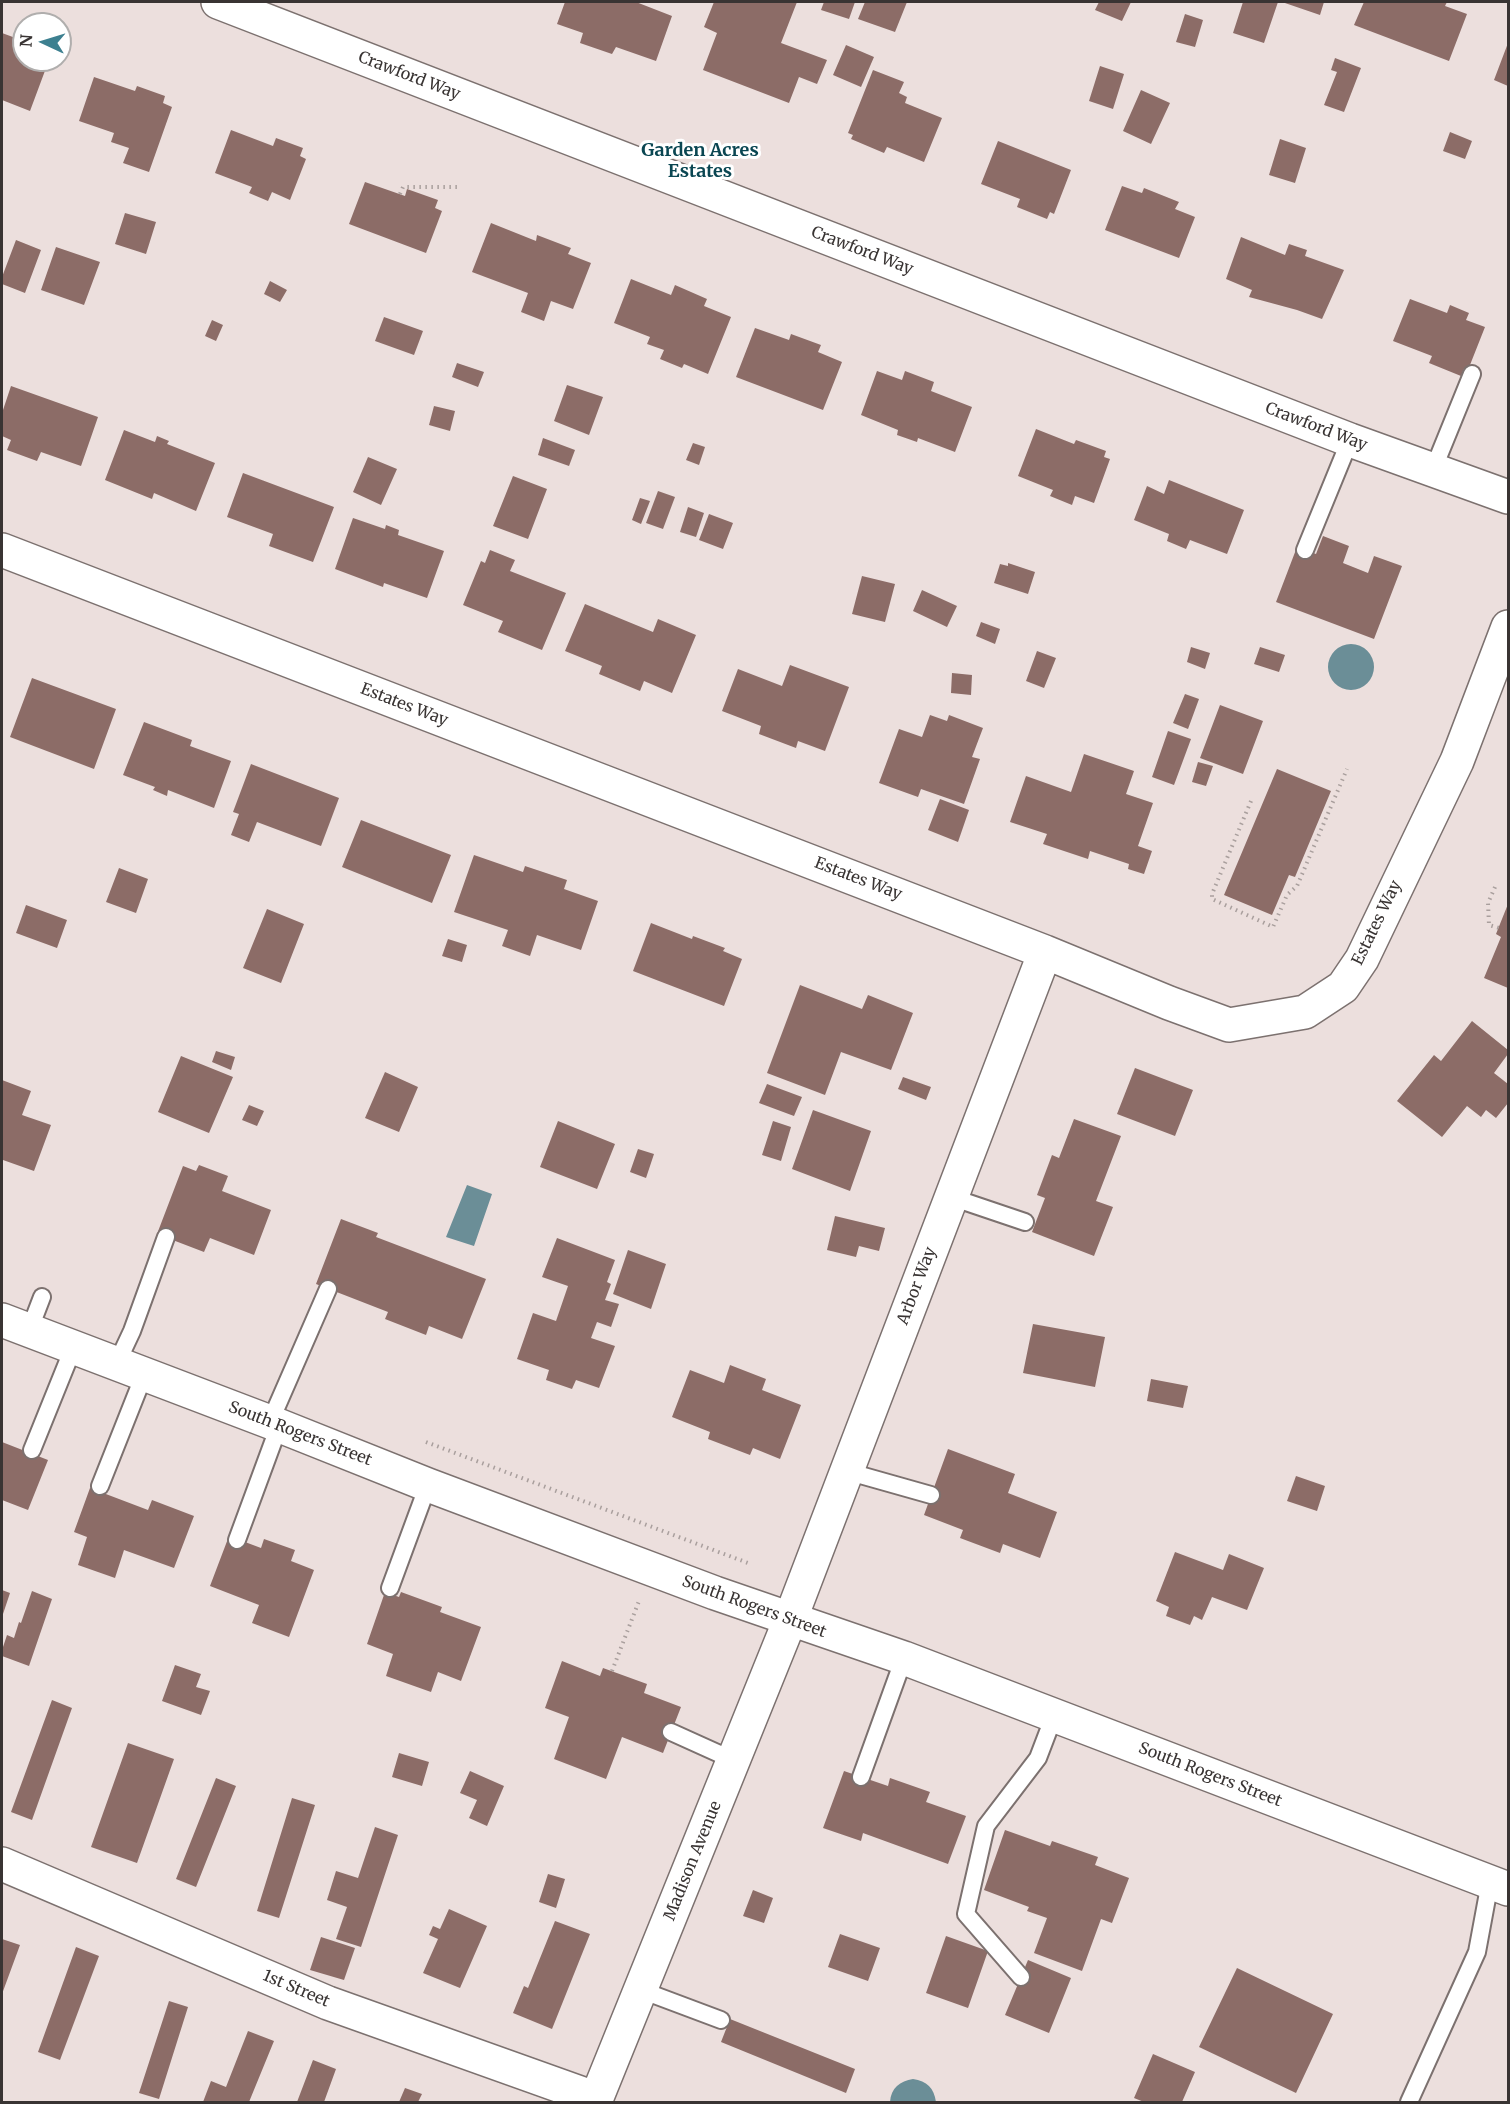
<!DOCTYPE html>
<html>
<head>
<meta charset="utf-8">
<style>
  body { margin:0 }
  #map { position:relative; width:1510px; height:2104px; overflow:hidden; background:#ecdfdd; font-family:Merriweather,serif }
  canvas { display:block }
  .frame { position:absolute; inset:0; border:3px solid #393433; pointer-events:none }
  .north { position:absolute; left:12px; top:12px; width:60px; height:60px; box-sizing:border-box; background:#fff; border:2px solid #b0aead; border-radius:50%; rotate:274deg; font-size:16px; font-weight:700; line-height:24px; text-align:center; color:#393433 }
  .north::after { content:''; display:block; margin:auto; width:21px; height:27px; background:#3d8090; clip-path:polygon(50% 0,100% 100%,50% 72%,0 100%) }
</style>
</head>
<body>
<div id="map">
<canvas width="1510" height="2104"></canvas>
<div class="frame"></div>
<div class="north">N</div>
</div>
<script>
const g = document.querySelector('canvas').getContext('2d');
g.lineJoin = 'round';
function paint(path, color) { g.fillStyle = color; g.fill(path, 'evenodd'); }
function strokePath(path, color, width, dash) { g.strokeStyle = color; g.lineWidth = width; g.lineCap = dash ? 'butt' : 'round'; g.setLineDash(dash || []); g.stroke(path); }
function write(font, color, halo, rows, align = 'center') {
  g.font = font + ' Merriweather,serif'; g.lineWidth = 6; g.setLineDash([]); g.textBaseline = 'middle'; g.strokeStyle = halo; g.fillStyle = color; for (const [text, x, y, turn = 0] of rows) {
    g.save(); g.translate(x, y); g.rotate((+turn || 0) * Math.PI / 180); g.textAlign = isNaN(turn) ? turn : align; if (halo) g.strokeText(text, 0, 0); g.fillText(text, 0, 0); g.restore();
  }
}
paint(new Path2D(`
  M1328 667a23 23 0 1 1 46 0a23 23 0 1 1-46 0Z
  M 467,1185 L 492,1194 L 474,1246 L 446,1237 Z
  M 913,2079 C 927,2081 934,2088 936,2102 L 890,2102 C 891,2088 900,2081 913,2079 Z`), '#6b8e97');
paint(new Path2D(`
  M 565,2 L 636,2 L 672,16 L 656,61 L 616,47 L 612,54 L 580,43 L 583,33 L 557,24 Z
  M 714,2 L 797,2 L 781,43 L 827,60 L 817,84 L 799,77 L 789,103 L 703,70 L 717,33 L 704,27 Z
  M 824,2 L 855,2 L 849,19 L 821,10 Z
  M 865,2 L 907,2 L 895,32 L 858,19 Z
  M 1099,2 L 1131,2 L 1122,21 L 1095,10 Z
  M 1243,2 L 1278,2 L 1264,43 L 1233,33 Z
  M 1282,2 L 1324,2 L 1320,15 Z
  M 1364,2 L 1447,2 L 1445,6 L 1467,14 L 1449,61 L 1354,25 Z
  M 1185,14 L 1203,20 L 1195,47 L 1176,42 Z
  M 2,33 L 21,40 L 17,48 L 24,50 L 24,60 L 49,60 L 30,111 L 2,100 Z
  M 1508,43 L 1508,86 L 1494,80 Z
  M 846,45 L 874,57 L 861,87 L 833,75 Z
  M 1335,58 L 1361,68 L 1344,112 L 1324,105 L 1337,72 L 1331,70 Z
  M 1100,66 L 1124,74 L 1113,109 L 1089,101 Z
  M 873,70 L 904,82 L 899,93 L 907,97 L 905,103 L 942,118 L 924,162 L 887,147 L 884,153 L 851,139 L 853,135 L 848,133 Z
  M 94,77 L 135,91 L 137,86 L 165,96 L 163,103 L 172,107 L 149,172 L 123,163 L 129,148 L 111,142 L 114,133 L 79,121 Z
  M 1141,90 L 1170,103 L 1151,144 L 1123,131 Z
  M 231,130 L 273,146 L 276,138 L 303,148 L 300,156 L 306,159 L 290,200 L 272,192 L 268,201 L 249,193 L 252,187 L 215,173 Z
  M 1450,132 L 1472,141 L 1465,159 L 1443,151 Z
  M 1280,139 L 1306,148 L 1295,183 L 1269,175 Z
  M 998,141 L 1071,170 L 1054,214 L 1050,212 L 1047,219 L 1017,207 L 1020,199 L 981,184 Z
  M 365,182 L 405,196 L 407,189 L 438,200 L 435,208 L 442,211 L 426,253 L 349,224 Z
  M 1122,186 L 1142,193 L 1144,188 L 1179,202 L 1175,209 L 1195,217 L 1179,258 L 1105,230 Z
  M 125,213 L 156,222 L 146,254 L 115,244 Z
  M 491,223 L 536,241 L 537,235 L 571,248 L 568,254 L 591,263 L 573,309 L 551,301 L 544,321 L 521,312 L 528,293 L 472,272 Z
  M 1241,237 L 1285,255 L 1289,244 L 1307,250 L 1305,256 L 1344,270 L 1322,319 L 1297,310 L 1249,297 L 1252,290 L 1226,279 Z
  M 16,240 L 41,250 L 25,293 L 2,284 L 2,277 Z
  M 56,247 L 100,262 L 84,305 L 41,290 Z
  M 631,279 L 671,295 L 675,285 L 707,299 L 704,306 L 731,317 L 708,374 L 684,364 L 682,368 L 660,359 L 664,350 L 647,344 L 650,337 L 614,323 Z
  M 270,281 L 287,290 L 280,302 L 264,294 Z
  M 1410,299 L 1447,313 L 1450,305 L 1469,313 L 1466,320 L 1485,327 L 1468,370 L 1464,369 L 1461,376 L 1429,363 L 1432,356 L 1393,341 Z
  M 384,317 L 423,331 L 414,355 L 375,341 Z
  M 212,320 L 223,325 L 216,341 L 205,336 Z
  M 755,328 L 789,340 L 791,334 L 821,345 L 818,352 L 842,362 L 823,410 L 736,377 Z
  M 457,363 L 484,372 L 478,387 L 452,377 Z
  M 877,371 L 902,380 L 905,371 L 934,382 L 931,391 L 972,407 L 955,452 L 918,438 L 917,442 L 897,435 L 898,430 L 861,415 Z
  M 567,385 L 603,397 L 589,435 L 554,421 Z
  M 11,386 L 98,417 L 81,466 L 41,452 L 37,461 L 7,450 L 11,440 L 2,436 L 2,413 Z
  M 434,406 L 455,411 L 450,431 L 429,425 Z
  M 1036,429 L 1074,444 L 1076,440 L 1106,451 L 1104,457 L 1110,459 L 1094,503 L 1075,496 L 1072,505 L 1050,496 L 1053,490 L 1018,476 Z
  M 124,430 L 155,442 L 157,436 L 169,441 L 167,444 L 215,463 L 196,511 L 154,493 L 152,499 L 105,480 Z
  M 543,438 L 575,450 L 569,466 L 538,455 Z
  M 693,443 L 705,447 L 699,465 L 686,460 Z
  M 368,457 L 397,469 L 381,505 L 353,492 Z
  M 243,473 L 334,507 L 313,562 L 269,546 L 273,534 L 227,517 Z
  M 513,476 L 547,489 L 528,539 L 493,526 Z
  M 1169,480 L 1244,510 L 1227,554 L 1190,540 L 1186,549 L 1167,541 L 1169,534 L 1134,520 L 1147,486 L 1164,494 Z
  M 658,491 L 675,497 L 663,529 L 646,523 Z
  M 640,498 L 650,501 L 641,524 L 632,520 Z
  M 688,507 L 704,513 L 696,537 L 680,532 Z
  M 709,514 L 733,523 L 723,549 L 699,540 Z
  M 353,518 L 385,529 L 386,525 L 399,530 L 398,535 L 444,551 L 427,598 L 384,583 L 383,587 L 335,569 Z
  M 1323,536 L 1349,546 L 1343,563 L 1368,573 L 1374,556 L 1402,566 L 1374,639 L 1276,602 L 1297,547 L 1316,554 Z
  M 490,550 L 515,560 L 510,571 L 566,593 L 542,650 L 498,632 L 503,621 L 463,605 L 481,561 L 485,563 Z
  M 1008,563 L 1035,572 L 1028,594 L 994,583 L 1000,564 L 1008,566 Z
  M 862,576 L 895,584 L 885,622 L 852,614 Z
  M 922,590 L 957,606 L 947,627 L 913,611 Z
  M 585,604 L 653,632 L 658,619 L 696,635 L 672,693 L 644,681 L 640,691 L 599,674 L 602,666 L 565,651 Z
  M 981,622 L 1000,629 L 995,644 L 976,636 Z
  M 1191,647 L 1210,653 L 1205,669 L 1187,662 Z
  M 1260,647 L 1285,655 L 1279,672 L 1254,664 Z
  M 1037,651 L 1056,658 L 1044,688 L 1026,681 Z
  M 790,665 L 849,687 L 825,751 L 798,741 L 796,748 L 759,734 L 761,726 L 722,711 L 738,669 L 782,686 Z
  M 952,673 L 972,675 L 971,695 L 951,693 Z
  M 32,678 L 116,709 L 94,769 L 10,737 Z
  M 1185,694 L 1199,699 L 1188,729 L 1173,723 Z
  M 1220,705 L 1263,721 L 1243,774 L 1200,758 Z
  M 930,715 L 947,721 L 949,715 L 983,728 L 972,757 L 980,759 L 964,804 L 921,789 L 918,797 L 879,783 L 899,729 L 922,737 Z
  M 144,722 L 192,740 L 190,746 L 231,761 L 214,808 L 168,790 L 167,796 L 153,790 L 155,787 L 123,775 Z
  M 1168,731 L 1191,739 L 1174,785 L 1152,777 Z
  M 1084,754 L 1134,771 L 1126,794 L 1153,803 L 1138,846 L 1152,851 L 1144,874 L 1128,869 L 1129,864 L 1090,851 L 1088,859 L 1043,844 L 1047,834 L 1010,822 L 1026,776 L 1071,792 Z
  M 1198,762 L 1213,766 L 1206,786 L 1192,782 Z
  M 251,764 L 339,798 L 321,846 L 257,822 L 249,842 L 231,835 L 239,814 L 233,812 Z
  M 1277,769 L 1331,791 L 1295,877 L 1289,875 L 1272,915 L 1224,895 Z
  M 940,799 L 969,810 L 958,842 L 928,830 Z
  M 361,820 L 451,855 L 432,903 L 342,867 Z
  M 474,855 L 523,872 L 525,866 L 567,880 L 564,889 L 598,901 L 581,950 L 537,935 L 530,956 L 502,946 L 508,930 L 454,912 Z
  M 119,868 L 148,879 L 136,913 L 106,902 Z
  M 1508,904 L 1508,988 L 1484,978 L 1501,937 L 1496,934 Z
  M 26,905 L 67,920 L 57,948 L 16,933 Z
  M 267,909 L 304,924 L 281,983 L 243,968 Z
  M 651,923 L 692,939 L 693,936 L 725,948 L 723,951 L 742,959 L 724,1006 L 633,971 Z
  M 448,939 L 467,945 L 462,962 L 442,956 Z
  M 800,985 L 862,1009 L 868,995 L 913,1013 L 891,1070 L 841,1052 L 825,1095 L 767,1073 Z
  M 1472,1021 L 1508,1050 L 1508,1054 L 1494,1073 L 1508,1084 L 1508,1103 L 1496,1118 L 1486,1110 L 1481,1117 L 1467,1106 L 1442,1137 L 1397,1101 L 1434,1055 L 1441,1061 Z
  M 216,1051 L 235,1057 L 231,1070 L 212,1062 Z
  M 181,1056 L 233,1077 L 209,1133 L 158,1112 Z
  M 1135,1068 L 1193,1090 L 1175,1136 L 1117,1114 Z
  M 385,1072 L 418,1087 L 399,1132 L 365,1118 Z
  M 903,1077 L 931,1087 L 926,1100 L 898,1089 Z
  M 2,1080 L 31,1091 L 22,1115 L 51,1125 L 34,1171 L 3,1160 L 2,1164 Z
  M 767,1084 L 802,1097 L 794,1116 L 759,1103 Z
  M 249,1105 L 264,1111 L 257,1126 L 242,1120 Z
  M 813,1110 L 871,1131 L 850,1191 L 792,1169 Z
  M 1074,1119 L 1121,1136 L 1096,1201 L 1113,1207 L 1094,1256 L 1032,1232 L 1045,1198 L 1037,1195 L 1052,1155 L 1059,1158 Z
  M 558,1121 L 615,1144 L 597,1189 L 540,1167 Z
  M 773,1121 L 791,1127 L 781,1161 L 762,1155 Z
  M 638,1149 L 654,1154 L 646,1178 L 630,1172 Z
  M 199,1165 L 228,1176 L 222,1191 L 271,1210 L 254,1255 L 210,1238 L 204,1252 L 157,1234 L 183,1166 L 196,1171 Z
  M 835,1216 L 885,1228 L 879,1251 L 859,1246 L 856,1257 L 827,1250 Z
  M 341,1219 L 378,1233 L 376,1237 L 486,1279 L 462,1339 L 429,1326 L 426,1335 L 385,1319 L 388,1312 L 316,1284 Z
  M 557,1238 L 615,1260 L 607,1282 L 611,1284 L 605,1300 L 619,1304 L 611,1327 L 597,1322 L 591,1338 L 615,1346 L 599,1388 L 576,1380 L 572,1389 L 546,1380 L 549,1370 L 517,1359 L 533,1313 L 556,1321 L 568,1286 L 542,1277 Z
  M 628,1250 L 666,1264 L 651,1309 L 613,1294 Z
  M 1033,1324 L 1105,1337 L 1095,1387 L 1023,1373 Z
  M 730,1365 L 766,1379 L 762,1390 L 801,1405 L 780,1459 L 753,1448 L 750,1455 L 708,1439 L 710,1432 L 672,1417 L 690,1370 L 724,1383 Z
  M 1151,1379 L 1188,1386 L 1183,1408 L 1147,1401 Z
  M 2,1442 L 48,1460 L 28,1510 L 2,1500 Z
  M 948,1449 L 1015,1474 L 1008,1493 L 1057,1512 L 1040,1558 L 1003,1544 L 1000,1553 L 960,1538 L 963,1530 L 924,1515 Z
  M 1296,1476 L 1325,1486 L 1317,1511 L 1287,1501 Z
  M 90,1488 L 148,1510 L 152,1500 L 194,1516 L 174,1568 L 124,1550 L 115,1578 L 78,1565 L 87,1537 L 74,1532 Z
  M 229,1536 L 261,1548 L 264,1539 L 295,1550 L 291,1561 L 314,1570 L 289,1637 L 252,1623 L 259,1605 L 210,1586 Z
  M 1175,1552 L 1223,1570 L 1229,1554 L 1264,1568 L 1247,1610 L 1212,1597 L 1202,1620 L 1194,1616 L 1190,1625 L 1166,1616 L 1169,1607 L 1156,1601 Z
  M 2,1590 L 10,1593 L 2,1617 Z
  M 32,1591 L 52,1599 L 29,1666 L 2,1656 L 2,1650 L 7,1635 L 14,1638 L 19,1622 L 21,1623 Z
  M 385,1592 L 399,1597 L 401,1592 L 442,1607 L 440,1612 L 481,1627 L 461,1681 L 438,1672 L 431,1692 L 386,1676 L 393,1654 L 367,1644 Z
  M 562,1661 L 600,1676 L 603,1668 L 647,1684 L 644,1693 L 681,1707 L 663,1753 L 622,1737 L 606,1779 L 554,1759 L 569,1717 L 545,1708 Z
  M 175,1665 L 201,1674 L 196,1687 L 210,1691 L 201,1715 L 162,1701 Z
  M 52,1700 L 72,1708 L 32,1820 L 11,1812 Z
  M 128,1743 L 174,1759 L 137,1863 L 91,1847 Z
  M 399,1753 L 429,1762 L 422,1786 L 392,1777 Z
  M 470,1771 L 504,1786 L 487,1826 L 469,1818 L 477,1800 L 460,1793 Z
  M 844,1771 L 888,1786 L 890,1778 L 930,1792 L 926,1802 L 966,1816 L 948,1864 L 863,1833 L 861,1841 L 823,1828 Z
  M 216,1778 L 236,1786 L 196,1887 L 176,1879 Z
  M 292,1798 L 315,1805 L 279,1918 L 257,1911 Z
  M 375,1827 L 398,1835 L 361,1947 L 336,1939 L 347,1907 L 327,1900 L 336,1871 L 358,1878 Z
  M 1005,1830 L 1050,1846 L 1052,1841 L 1098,1857 L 1095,1865 L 1129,1878 L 1112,1923 L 1101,1919 L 1082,1971 L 1034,1953 L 1047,1918 L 1027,1911 L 1029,1907 L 984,1890 Z
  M 548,1874 L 565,1879 L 556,1908 L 539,1902 Z
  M 753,1890 L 773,1898 L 764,1923 L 743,1916 Z
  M 449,1909 L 487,1926 L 460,1988 L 423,1973 L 438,1939 L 429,1935 L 433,1926 L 440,1929 Z
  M 555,1921 L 590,1934 L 552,2029 L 513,2013 L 524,1986 L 528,1988 Z
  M 840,1934 L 880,1948 L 868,1981 L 828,1967 Z
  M 946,1936 L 988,1951 L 968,2008 L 926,1993 Z
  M 321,1937 L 355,1948 L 344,1980 L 310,1970 Z
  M 2,1939 L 20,1945 L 2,1994 Z
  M 76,1947 L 99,1956 L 60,2060 L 38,2052 Z
  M 1028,1960 L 1071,1978 L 1049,2033 L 1005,2015 Z
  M 1237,1968 L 1333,2014 L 1296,2093 L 1199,2047 Z
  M 169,2001 L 188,2007 L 159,2099 L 139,2093 Z
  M 730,2019 L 855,2069 L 846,2093 L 721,2042 Z
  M 248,2031 L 274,2041 L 249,2102 L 203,2102 L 211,2081 L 226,2087 Z
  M 1153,2054 L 1195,2072 L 1182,2102 L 1144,2102 L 1134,2098 Z
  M 313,2060 L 336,2069 L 324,2102 L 297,2102 Z
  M 405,2088 L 422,2094 L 418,2102 L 399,2102 Z`), '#8c6c67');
const lane = new Path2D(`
  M 1433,470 L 1472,374
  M 1305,550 L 1350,440
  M 951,1197 L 1025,1222
  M 29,1331 L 42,1297
  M 117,1363 L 132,1331 L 166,1237
  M 270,1422 L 328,1289
  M 32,1450 L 74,1346
  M 846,1471 L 931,1495
  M 100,1486 L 144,1375
  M 237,1540 L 279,1426
  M 390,1588 L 428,1485
  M 671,1732 L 733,1760
  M 861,1777 L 904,1658
  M 1021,1977 L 966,1914 L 986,1826 L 1038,1758 L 1054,1716
  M 641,1990 L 721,2020
  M 1409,2102 L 1477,1952 L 1490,1882`);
const street = new Path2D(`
  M 218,2 L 1350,440 L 1508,497
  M 2,550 L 1045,952 L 1169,1003 L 1229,1025 L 1305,1012 L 1343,987 L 1362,959 L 1457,761 L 1508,627
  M 2,1864 L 328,2003 L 597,2099
  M 595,2102 L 790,1620 L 1045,952`);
const secondary = new Path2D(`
  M 2,1320 L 270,1422 L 428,1485 L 715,1593 L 904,1658 L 1508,1889`);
strokePath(lane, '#7c716f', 20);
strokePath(street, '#7c716f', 36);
strokePath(secondary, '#7c716f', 36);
strokePath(new Path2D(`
  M 400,194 L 403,187 L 457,187
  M 1251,801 L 1212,894 L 1212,899 L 1273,927 L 1287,895 L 1297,886 L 1347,769
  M 1495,887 L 1488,903 L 1489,925 L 1499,928
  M 426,1442 L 748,1563
  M 612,1671 L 639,1601`), '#a99f9d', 4, [1.5, 4.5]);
strokePath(lane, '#fff', 16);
strokePath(street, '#fff', 33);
strokePath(secondary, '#fff', 33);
write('16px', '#393433', '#fff', [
  ["Crawford Way",409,76,21],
  ["Crawford Way",862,251,21],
  ["Crawford Way",1316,427,21],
  ["Estates Way",404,705,21],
  ["Estates Way",858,879,21],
  ["Estates Way",1377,923,-64],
  ["Arbor Way",917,1286,-69],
  ["South Rogers Street",300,1434,21],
  ["South Rogers Street",754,1607,20],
  ["South Rogers Street",1210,1775,21],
  ["Madison Avenue",693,1861,-68],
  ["1st Street",296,1989,23]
]);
write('bold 18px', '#0a4652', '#fff', [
  ["Garden Acres",700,151],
  ["Estates",700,172]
]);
</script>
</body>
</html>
